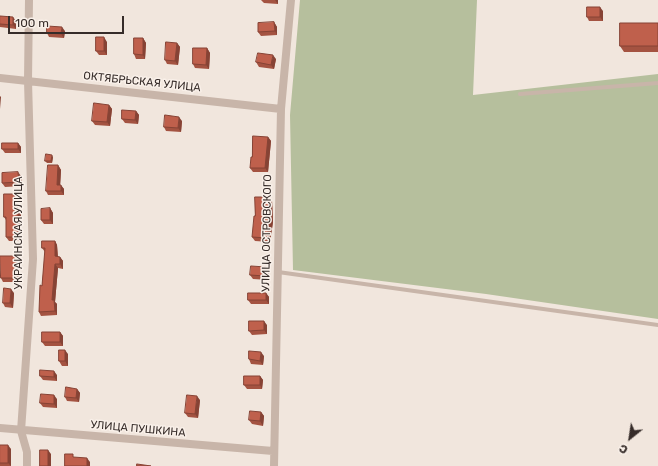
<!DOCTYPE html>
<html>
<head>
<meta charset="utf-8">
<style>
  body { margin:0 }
  #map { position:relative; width:658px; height:466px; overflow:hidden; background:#f1e6dd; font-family:Rubik,sans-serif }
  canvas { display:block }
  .north { position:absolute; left:610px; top:418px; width:40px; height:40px; -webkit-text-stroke:3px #f9f0e9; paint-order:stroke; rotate:210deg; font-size:11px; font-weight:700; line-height:16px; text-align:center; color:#362c29 }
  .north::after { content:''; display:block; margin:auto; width:14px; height:18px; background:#362c29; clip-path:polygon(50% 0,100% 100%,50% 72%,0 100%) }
  .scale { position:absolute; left:8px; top:16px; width:116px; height:18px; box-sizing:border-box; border:2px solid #362c29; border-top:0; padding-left:5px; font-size:12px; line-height:14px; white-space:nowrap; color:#362c29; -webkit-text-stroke:3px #f9f0e9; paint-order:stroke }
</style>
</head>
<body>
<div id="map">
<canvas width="658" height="466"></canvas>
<div class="north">С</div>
<div class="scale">100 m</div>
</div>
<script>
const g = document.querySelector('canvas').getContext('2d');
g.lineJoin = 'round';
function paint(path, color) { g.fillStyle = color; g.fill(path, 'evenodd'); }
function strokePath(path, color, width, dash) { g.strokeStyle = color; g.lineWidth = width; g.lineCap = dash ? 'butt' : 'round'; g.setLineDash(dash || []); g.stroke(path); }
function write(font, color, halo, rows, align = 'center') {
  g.font = font + ' Rubik,sans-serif'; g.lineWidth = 3; g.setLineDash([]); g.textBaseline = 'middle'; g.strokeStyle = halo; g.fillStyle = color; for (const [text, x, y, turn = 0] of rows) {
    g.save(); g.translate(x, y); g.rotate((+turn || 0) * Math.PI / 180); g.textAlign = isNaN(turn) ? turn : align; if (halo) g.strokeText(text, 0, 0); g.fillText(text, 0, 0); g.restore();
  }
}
paint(new Path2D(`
  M 300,0 L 477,0 L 473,95 L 658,74 L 658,319 L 486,294 L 293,270 L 290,115 Z`), '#b6bf9d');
strokePath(new Path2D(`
  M 520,94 L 658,83
  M 278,272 L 658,325`), '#c8b5a9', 4);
strokePath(new Path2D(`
  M 0,78 L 281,109
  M 0,428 L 273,451
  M 27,466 L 27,452 L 21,431 L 33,259 L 28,81 L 29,0
  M 274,466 L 281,109 L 291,0`), '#c8b5a9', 8);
paint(new Path2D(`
  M 261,0 L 278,0 L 278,4 L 264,3 Z
  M 603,11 L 603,21 L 589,21 L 587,17 Z
  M 0,16 L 16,21 L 16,29 L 0,27 Z
  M 274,22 L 277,27 L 277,35 L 261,36 L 258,32 Z
  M 658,23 L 658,52 L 624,52 L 620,46 Z
  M 65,31 L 64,38 L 49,37 L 47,33 Z
  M 143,38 L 146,43 L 145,59 L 136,59 L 134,54 Z
  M 107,42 L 107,55 L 99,55 L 96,51 Z
  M 177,43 L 180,47 L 178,65 L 167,64 L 165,60 Z
  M 207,48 L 210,53 L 209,69 L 195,68 L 193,64 Z
  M 276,59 L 274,69 L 259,67 L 256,62 Z
  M 109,105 L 112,109 L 110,126 L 95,125 L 92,121 Z
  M 136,111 L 139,115 L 138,124 L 125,123 L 122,119 Z
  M 182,121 L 181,132 L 166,131 L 164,127 Z
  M 268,137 L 271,141 L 268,172 L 253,172 L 250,168 Z
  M 18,143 L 21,147 L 21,153 L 5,153 L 2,149 Z
  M 53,157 L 52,163 L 47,163 L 45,161 Z
  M 58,165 L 61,170 L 60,185 L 64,189 L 64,195 L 48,195 L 46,191 Z
  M 21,176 L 22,186 L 5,187 L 2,183 Z
  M 269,197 L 272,201 L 273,222 L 270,242 L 255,241 L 252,237 Z
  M 17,198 L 18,211 L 21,215 L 21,241 L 9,241 L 6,237 L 6,220 L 4,217 Z
  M 50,208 L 53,213 L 53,224 L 44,224 L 41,220 Z
  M 55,241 L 57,245 L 58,257 L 60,257 L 63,261 L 63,269 L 58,268 L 55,302 L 57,304 L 57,315 L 41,316 L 39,312 L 42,286 L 45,252 L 42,248 Z
  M 0,256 L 20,260 L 19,282 L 3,282 L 1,278 Z
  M 269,271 L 268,280 L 253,279 L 250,275 Z
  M 14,293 L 13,308 L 5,307 L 3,303 Z
  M 266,293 L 269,297 L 269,304 L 251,304 L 248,300 Z
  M 267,325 L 267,334 L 252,335 L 249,331 Z
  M 60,332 L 63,336 L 63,346 L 45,346 L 42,342 Z
  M 68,354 L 68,366 L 62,366 L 59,361 Z
  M 264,356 L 263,365 L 251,364 L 249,359 Z
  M 57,375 L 57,381 L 43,380 L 40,376 Z
  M 260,376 L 263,380 L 262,389 L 247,389 L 244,385 Z
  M 77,389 L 80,393 L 79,402 L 67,401 L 65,397 Z
  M 57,399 L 57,408 L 43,407 L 40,403 Z
  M 200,400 L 198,418 L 188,417 L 185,413 Z
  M 261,412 L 264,416 L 263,426 L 252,424 L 249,420 Z
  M 0,445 L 11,449 L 11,466 L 0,466 Z`), '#a45341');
paint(new Path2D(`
  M 275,0 L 278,0 L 278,4 Z
  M 600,7 L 603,11 L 603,21 L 600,17 Z
  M 13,17 L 16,21 L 16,29 L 13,25 Z
  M 274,22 L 277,27 L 277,35 L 275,31 Z
  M 62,27 L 65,31 L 64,38 L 61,34 Z
  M 104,37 L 107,42 L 107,55 L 104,51 Z
  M 143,38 L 146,43 L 145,59 L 143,55 Z
  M 177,43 L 180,47 L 178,65 L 175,61 Z
  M 207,48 L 210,53 L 209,69 L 206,65 Z
  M 273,55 L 276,59 L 274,69 L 271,65 Z
  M 0,96 L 1,97 L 0,109 Z
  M 109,105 L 112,109 L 110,126 L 107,122 Z
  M 136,111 L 139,115 L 138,124 L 135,120 Z
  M 179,117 L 182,121 L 181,132 L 178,128 Z
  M 268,137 L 271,141 L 268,172 L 265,168 Z
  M 18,143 L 21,147 L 21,153 L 18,149 Z
  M 52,155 L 53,157 L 52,163 L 51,161 Z
  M 58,165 L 61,170 L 60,189 L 57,185 Z
  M 18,172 L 21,176 L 22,186 L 19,182 Z
  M 61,185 L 64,189 L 64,195 L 61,191 Z
  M 14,194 L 17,198 L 18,215 L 15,211 Z
  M 269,197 L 272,201 L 273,222 L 270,242 L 267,238 Z
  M 50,208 L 53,213 L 53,224 L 50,220 Z
  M 18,211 L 21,215 L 21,241 L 18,237 Z
  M 55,241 L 57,245 L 58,261 L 55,256 Z
  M 17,256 L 20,260 L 19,282 L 16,278 Z
  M 60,257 L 63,261 L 63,269 L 60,264 Z
  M 55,264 L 58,268 L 55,302 L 57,304 L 57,315 L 55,311 L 52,300 Z
  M 266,267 L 269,271 L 268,280 L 265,276 Z
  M 11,289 L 14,293 L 13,308 L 10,303 Z
  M 266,293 L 269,297 L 269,304 L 266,300 Z
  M 264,321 L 267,325 L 267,334 L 264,330 Z
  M 60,332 L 63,336 L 63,346 L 60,342 Z
  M 65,350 L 68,354 L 68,366 L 65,361 Z
  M 261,352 L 264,356 L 263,365 L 260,361 Z
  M 54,371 L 57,375 L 57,381 L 54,377 Z
  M 260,376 L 263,380 L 262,389 L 260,385 Z
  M 77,389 L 80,393 L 79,402 L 76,398 Z
  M 54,395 L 57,399 L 57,408 L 54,404 Z
  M 197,396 L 200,400 L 198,418 L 195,414 Z
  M 261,412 L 264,416 L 263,426 L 260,421 Z
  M 8,445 L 11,449 L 11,466 L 8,463 Z
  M 48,450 L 51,454 L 51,466 L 48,466 Z
  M 87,458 L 90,462 L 90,466 L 87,466 Z`), '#864335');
const building = new Path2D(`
  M 587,7 L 600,7 L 600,17 L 587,17 Z
  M 0,16 L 13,17 L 13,25 L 0,24 Z
  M 274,22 L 275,31 L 258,32 L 258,23 Z
  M 620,23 L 658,23 L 658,46 L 620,46 Z
  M 47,26 L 62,27 L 61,34 L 47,33 Z
  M 96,37 L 104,37 L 104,51 L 96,51 Z
  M 134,38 L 143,38 L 143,55 L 134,54 Z
  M 166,42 L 177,43 L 175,61 L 165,60 Z
  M 193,48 L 207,48 L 206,65 L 193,64 Z
  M 258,53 L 273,55 L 271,65 L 256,62 Z
  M 94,103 L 109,105 L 107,122 L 92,121 Z
  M 122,110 L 136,111 L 135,120 L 122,119 Z
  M 165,115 L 179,117 L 178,128 L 164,127 Z
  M 253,136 L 268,137 L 265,168 L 250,168 L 251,157 L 252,157 Z
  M 2,143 L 18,143 L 18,149 L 2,149 Z
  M 46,154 L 52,155 L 51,161 L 45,161 Z
  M 48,165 L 58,165 L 57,185 L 61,185 L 61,191 L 46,191 Z
  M 18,172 L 19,182 L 2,183 L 2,173 Z
  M 4,194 L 14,194 L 15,211 L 18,211 L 18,237 L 6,237 L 6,217 L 4,217 Z
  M 255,197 L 269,197 L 270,218 L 267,238 L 252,237 L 254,216 L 255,216 Z
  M 50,208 L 50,220 L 41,220 L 41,209 Z
  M 42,241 L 55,241 L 55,256 L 60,257 L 60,264 L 55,264 L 52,300 L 54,300 L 55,311 L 39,312 L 40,285 L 42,286 L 45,248 L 42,248 Z
  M 0,256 L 17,256 L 16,278 L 1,278 Z
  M 251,266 L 266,267 L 265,276 L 250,275 Z
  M 4,288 L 11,289 L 10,303 L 3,303 Z
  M 248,293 L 266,293 L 266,300 L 248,300 Z
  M 249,321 L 264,321 L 264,330 L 249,331 Z
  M 42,332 L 60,332 L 60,342 L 42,342 Z
  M 59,350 L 65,350 L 65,361 L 59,361 Z
  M 249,351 L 261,352 L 260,361 L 249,359 Z
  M 40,370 L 54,371 L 54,377 L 40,376 Z
  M 244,376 L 260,376 L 260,385 L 244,385 Z
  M 66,387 L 77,389 L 76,398 L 65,397 Z
  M 41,394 L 54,395 L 54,404 L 40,403 Z
  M 187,395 L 197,396 L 195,414 L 185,413 Z
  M 250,411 L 261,412 L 260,421 L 249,420 Z
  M 0,445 L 8,445 L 8,463 L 0,463 Z
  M 40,450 L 48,450 L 48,466 L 40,466 Z
  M 65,454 L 73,454 L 73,457 L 87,458 L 87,466 L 65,466 Z
  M 137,464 L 151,466 L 137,466 Z`);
paint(building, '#bf604c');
strokePath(building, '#864335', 1);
write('11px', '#362c29', '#f9f0e9', [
  ["ОКТЯБРЬСКАЯ УЛИЦА",142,82,6],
  ["УКРАИНСКАЯ УЛИЦА",19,233,-90],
  ["УЛИЦА ОСТРОВСКОГО",267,233,-89],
  ["УЛИЦА ПУШКИНА",138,429,5]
]);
</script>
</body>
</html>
